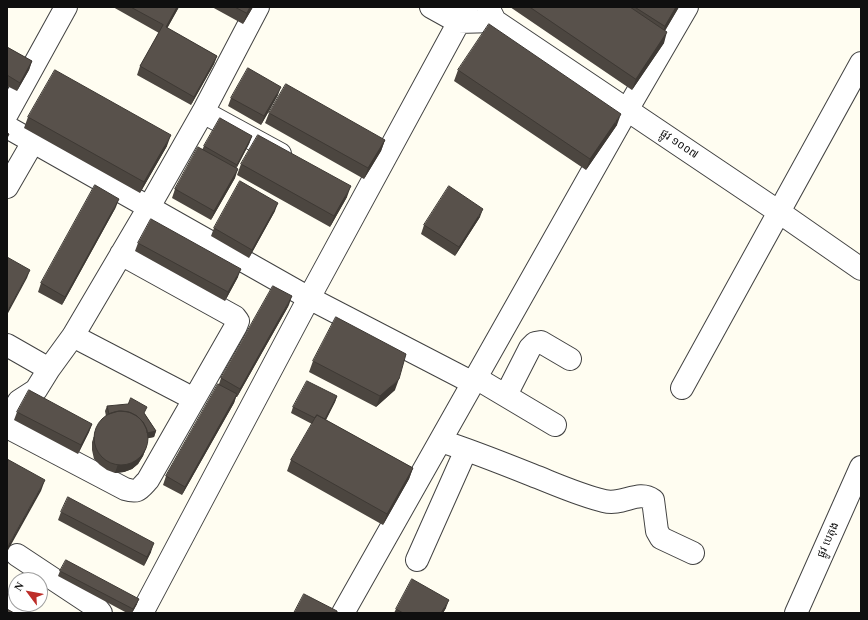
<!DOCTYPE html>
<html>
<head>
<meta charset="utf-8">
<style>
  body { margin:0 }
  #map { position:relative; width:868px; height:620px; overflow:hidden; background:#fffdf1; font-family:Georgia,serif }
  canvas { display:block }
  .frame { position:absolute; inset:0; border:8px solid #0f0f0f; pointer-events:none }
  .north { position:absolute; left:8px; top:572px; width:40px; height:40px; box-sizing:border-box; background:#fff; border:1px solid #9f9f9f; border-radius:50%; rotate:302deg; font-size:11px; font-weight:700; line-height:16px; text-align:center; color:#0f0f0f }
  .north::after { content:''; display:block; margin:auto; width:14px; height:18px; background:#bd2e29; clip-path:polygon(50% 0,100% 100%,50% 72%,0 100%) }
</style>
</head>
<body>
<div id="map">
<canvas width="868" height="620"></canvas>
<div class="frame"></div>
<div class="north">N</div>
</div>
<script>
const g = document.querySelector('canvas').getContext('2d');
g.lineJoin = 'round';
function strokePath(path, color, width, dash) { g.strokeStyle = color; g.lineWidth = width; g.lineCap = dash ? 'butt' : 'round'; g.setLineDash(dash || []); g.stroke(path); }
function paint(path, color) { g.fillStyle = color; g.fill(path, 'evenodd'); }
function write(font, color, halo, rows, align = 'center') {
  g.font = font + ' Georgia,"Noto Sans Khmer",serif'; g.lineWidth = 4; g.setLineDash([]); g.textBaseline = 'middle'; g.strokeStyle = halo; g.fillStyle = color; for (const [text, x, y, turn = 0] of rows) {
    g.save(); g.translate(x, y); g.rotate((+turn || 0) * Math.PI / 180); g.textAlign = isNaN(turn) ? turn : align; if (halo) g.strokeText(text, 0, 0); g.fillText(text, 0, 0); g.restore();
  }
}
const minor = new Path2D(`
  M 431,7 L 458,22 L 495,21
  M 488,7 L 495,21 L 779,212 L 861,269
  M 203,112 L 280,154
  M 7,114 L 66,7
  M 7,127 L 309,298 L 473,383
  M 7,187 L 33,142
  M 73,336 L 194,399
  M 7,345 L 49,369
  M 476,378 L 555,425
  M 682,388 L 861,63
  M 506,395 L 530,348 L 535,343 L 541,342 L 570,359
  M 7,421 L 19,401 L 36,390 L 49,369 L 73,336 L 149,207 L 203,112 L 258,7
  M 7,427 L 125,489 C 138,493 139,490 148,480 L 236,326 L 238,321 L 235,317 L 121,254
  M 441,441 C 472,451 502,463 532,475 C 555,484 579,495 604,501 C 623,506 638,489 653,500 L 657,531 L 661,538 L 693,553
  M 17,555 L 97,608 L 101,613
  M 417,560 L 466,450
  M 7,606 L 19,613
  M 142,613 L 309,298 L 467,7
  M 343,613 L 627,110 L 687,7
  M 796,613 L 861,467`);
strokePath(minor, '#424242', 24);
strokePath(minor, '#fff', 22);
paint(new Path2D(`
  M 113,7 L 179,7 L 167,28 L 217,56 L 214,64 L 191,105 L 137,75 L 140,66 L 159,33 Z
  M 212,7 L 253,7 L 243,24 Z
  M 510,7 L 679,7 L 665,31 L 664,43 L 632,90 Z
  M 7,47 L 32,61 L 29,70 L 17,91 L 7,86 Z
  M 458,70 L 617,125 L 586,170 L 454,81 Z
  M 278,95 L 261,125 L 228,106 L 231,98 Z
  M 269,113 L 385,140 L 381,151 L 364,179 L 265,123 Z
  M 28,117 L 167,146 L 140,193 L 24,128 Z
  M 252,136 L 249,144 L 236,168 L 235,178 L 211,220 L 172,198 L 175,189 L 202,150 L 204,146 Z
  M 241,164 L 347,197 L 330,227 L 237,175 Z
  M 116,207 L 62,305 L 38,292 L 41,283 Z
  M 275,211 L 249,258 L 211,236 L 214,228 Z
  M 480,217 L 455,256 L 421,234 L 424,225 Z
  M 138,243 L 238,277 L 225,301 L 135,251 Z
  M 289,305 L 237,397 L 236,397 L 234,403 L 182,495 L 163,485 L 166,476 L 219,384 L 221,378 Z
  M 313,361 L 395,390 L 376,407 L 309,372 Z
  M 337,396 L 335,402 L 326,420 L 413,468 L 409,479 L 383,525 L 287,471 L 291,460 L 312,424 L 291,413 L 293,407 Z
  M 107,406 L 145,414 L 156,431 L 154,437 L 148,438 L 146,448 L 143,456 L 138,464 L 132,469 L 124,472 L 115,473 L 107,470 L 100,465 L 94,459 L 92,450 L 92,442 L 98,425 L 106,416 L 105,411 Z
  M 17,412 L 92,424 L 89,432 L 78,454 L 14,420 Z
  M 61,512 L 151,552 L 144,566 L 58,520 Z
  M 60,571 L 137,604 L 132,613 L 127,613 L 58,576 Z
  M 446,608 L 443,613 L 394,613 L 396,609 Z`), '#4c4640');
paint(new Path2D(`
  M 177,7 L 179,7 L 163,36 L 166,27 Z
  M 250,7 L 253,7 L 243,24 L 247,13 Z
  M 676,7 L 679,7 L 661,37 L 665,26 Z
  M 667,32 L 664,43 L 632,90 L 636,79 Z
  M 217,56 L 214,64 L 191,105 L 194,97 Z
  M 32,61 L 29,70 L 17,91 L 20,83 Z
  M 281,87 L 278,95 L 261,125 L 264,116 Z
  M 621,114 L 617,125 L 586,170 L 590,159 Z
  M 171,135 L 167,146 L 140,193 L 144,182 Z
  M 252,136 L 249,144 L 234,173 L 237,165 Z
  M 385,140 L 381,151 L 364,179 L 368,168 Z
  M 238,169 L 235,178 L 211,220 L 214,211 Z
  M 351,186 L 347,197 L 330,227 L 334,216 Z
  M 119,199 L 116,207 L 62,305 L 65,297 Z
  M 278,203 L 275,211 L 249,258 L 252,250 Z
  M 483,209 L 480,217 L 455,256 L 459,247 Z
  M 241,269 L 238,277 L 225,301 L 228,292 Z
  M 30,270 L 27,278 L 7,315 L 7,312 Z
  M 292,296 L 289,305 L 237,397 L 240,389 Z
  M 399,379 L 395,390 L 376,407 L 380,396 Z
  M 237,394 L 234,403 L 182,495 L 185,487 Z
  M 337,396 L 335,402 L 321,429 L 323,423 Z
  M 92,424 L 89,432 L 78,454 L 81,445 Z
  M 156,431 L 154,437 L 144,439 L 146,433 Z
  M 146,448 L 143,456 L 138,464 L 132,469 L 124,472 L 115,473 L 118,464 Z
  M 413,468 L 409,479 L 383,525 L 387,514 Z
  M 45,480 L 41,491 L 7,552 L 7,548 Z
  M 154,543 L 151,552 L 144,566 L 147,557 Z
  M 139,599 L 137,604 L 132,613 L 133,609 Z
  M 449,600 L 446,608 L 443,613 L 441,613 Z`), '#3e3934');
const building = new Path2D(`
  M 131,7 L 177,7 L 166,27 L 217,56 L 194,97 L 140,66 L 163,25 Z
  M 235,7 L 250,7 L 247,13 Z
  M 530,7 L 630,7 L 667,32 L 636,79 Z
  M 635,7 L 676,7 L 665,26 Z
  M 489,24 L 621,114 L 590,159 L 458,70 Z
  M 7,47 L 32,61 L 20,83 L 7,75 Z
  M 248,68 L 281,87 L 264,116 L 231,98 Z
  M 55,70 L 171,135 L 144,182 L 28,117 Z
  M 286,84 L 385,140 L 368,168 L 269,113 Z
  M 220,118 L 252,136 L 237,165 L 204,146 Z
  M 7,133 L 9,134 L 7,138 Z
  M 258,135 L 351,186 L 334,216 L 241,164 Z
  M 198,147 L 238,169 L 214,211 L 175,189 Z
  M 240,181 L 278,203 L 252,250 L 214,228 Z
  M 95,185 L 119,199 L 65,297 L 41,283 Z
  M 449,186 L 483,209 L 459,247 L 424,225 Z
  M 151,219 L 241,269 L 228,292 L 138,243 Z
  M 7,257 L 30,270 L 7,312 Z
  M 273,286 L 292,296 L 240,389 L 221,378 Z
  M 336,317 L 406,354 L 399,379 L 380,396 L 313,361 Z
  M 307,381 L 337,396 L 325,419 L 317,415 L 315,418 L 293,407 Z
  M 218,384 L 237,394 L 185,487 L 166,476 Z
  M 29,390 L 92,424 L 81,445 L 17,412 Z
  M 131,398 L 147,407 L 144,413 L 156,431 L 147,433 L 147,430 L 143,422 L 137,416 L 129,412 L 119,411 L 109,414 L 107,406 L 128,404 Z
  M94 438a27 27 0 1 1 54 0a27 27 0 1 1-54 0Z
  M 317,415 L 413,468 L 387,514 L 291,460 Z
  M 7,459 L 45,480 L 7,548 Z
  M 68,497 L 154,543 L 147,557 L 61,512 Z
  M 66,560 L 139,599 L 133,609 L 60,571 Z
  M 412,579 L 449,600 L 441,613 L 403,613 L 396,609 Z
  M 304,594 L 337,611 L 337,613 L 294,613 Z
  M 7,609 L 14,613 L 7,613 Z`);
paint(building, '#58514b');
strokePath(building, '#3e3934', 1);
write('11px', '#0f0f0f', '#fff', [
  ["ផ្លូវ ១០០៧",679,144,34],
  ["ផ្លូវ បេតុង",828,540,-66]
]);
</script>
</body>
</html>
